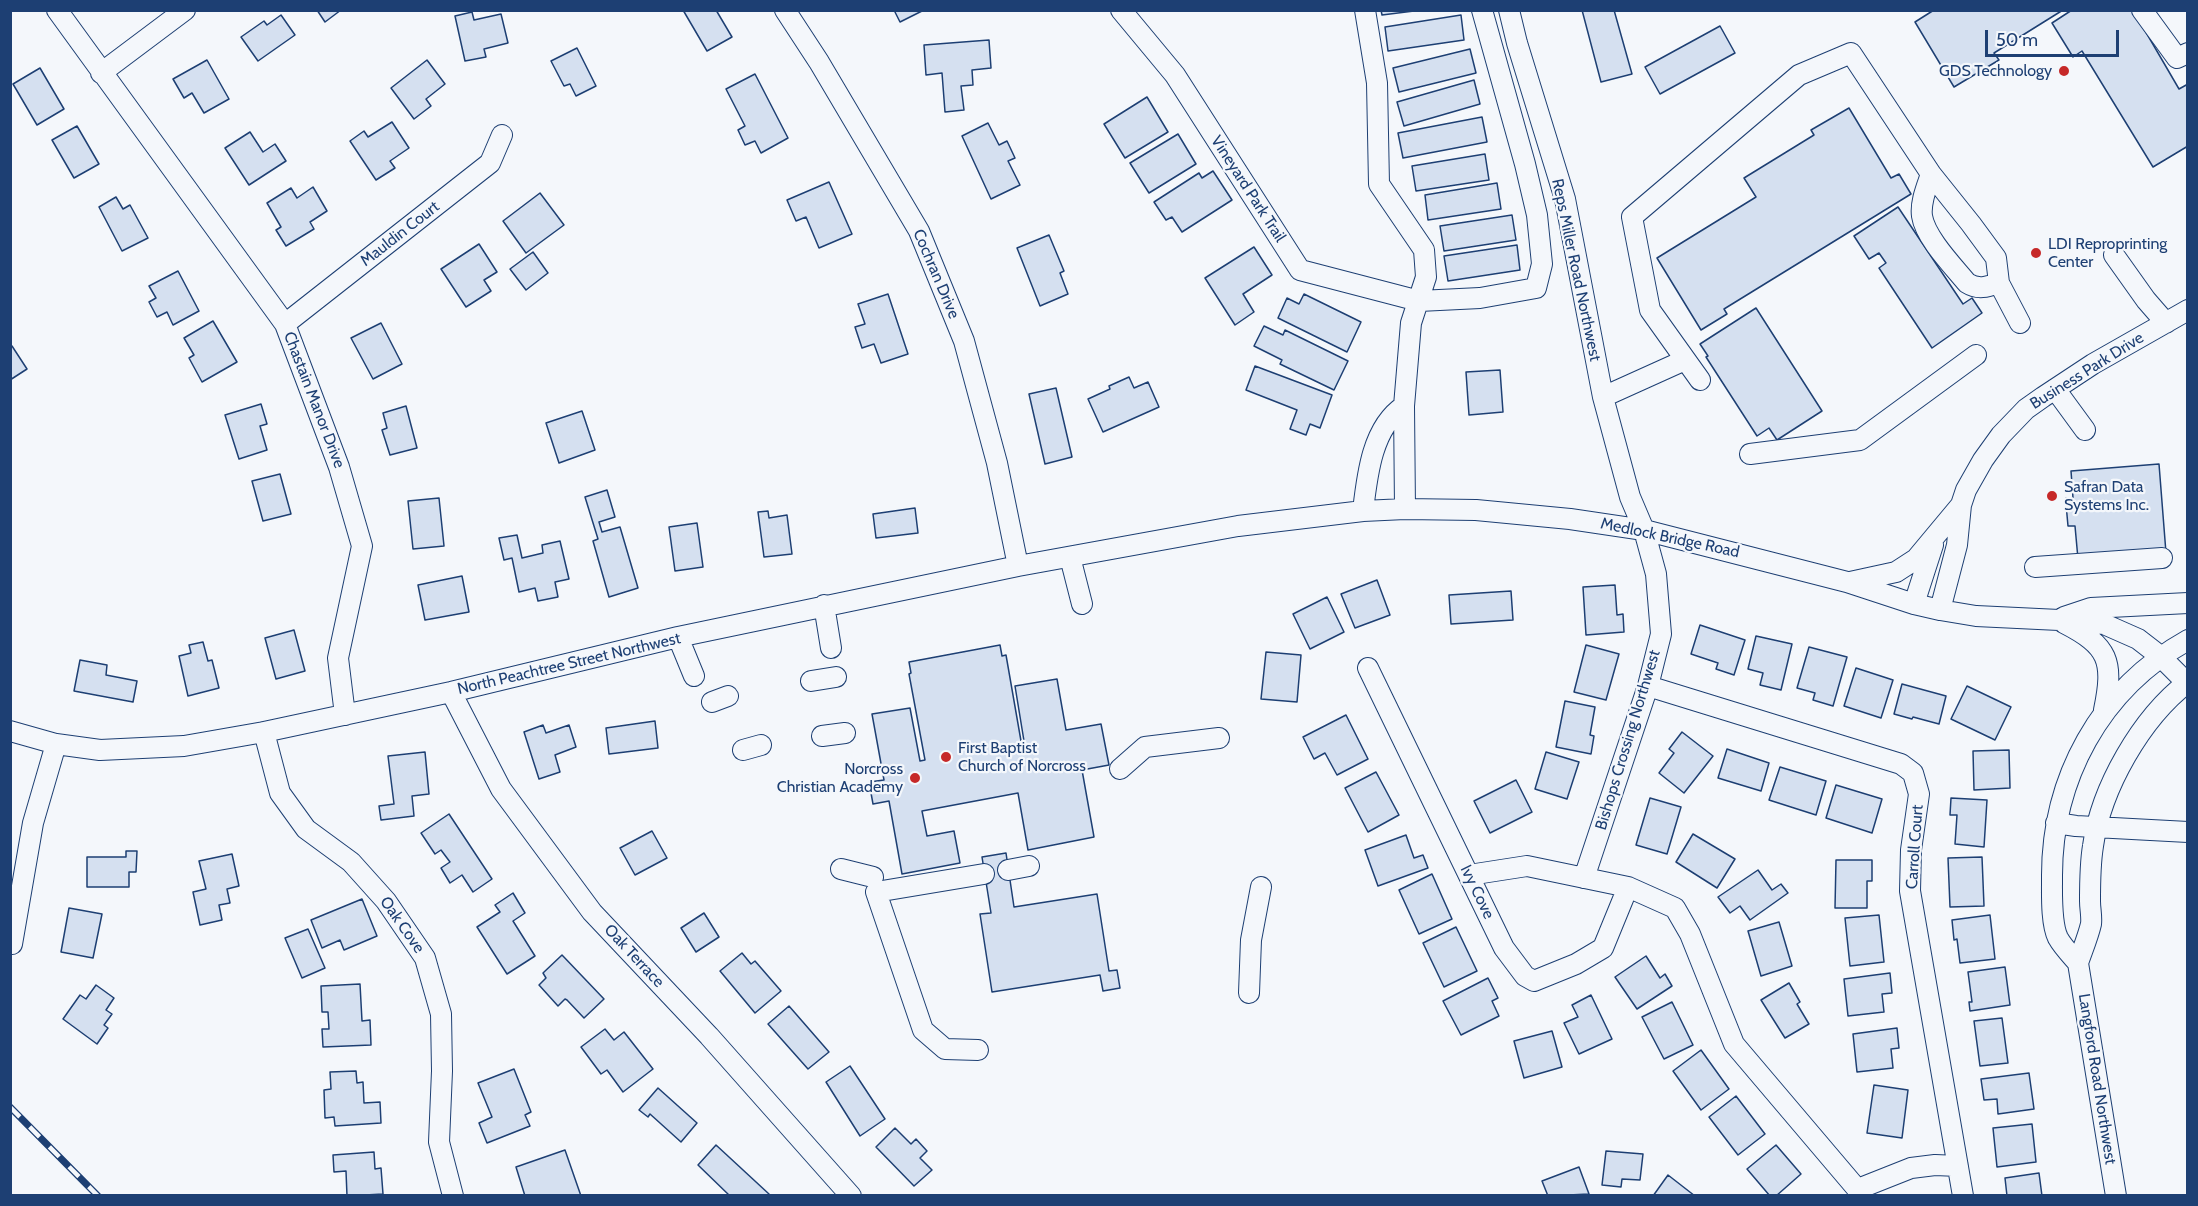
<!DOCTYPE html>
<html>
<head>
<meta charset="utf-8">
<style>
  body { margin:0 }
  #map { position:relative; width:2198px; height:1206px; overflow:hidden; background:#f4f7fb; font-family:Cabin,sans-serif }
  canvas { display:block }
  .frame { position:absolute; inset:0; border:12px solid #1d3f73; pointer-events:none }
  .scale { position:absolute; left:1985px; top:30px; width:134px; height:27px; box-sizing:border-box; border:3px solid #1d3f73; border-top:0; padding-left:8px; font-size:18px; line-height:21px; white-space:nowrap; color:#1d3f73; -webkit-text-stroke:4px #f4f7fb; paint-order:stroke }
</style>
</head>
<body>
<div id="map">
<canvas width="2198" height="1206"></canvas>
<div class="frame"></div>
<div class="scale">50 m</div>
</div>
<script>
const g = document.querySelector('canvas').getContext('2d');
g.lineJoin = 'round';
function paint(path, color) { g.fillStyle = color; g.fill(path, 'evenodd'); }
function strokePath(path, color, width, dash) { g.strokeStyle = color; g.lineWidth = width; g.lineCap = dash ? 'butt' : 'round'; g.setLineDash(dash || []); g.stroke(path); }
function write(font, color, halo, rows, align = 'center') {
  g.font = font + ' Cabin,sans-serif'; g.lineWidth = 4.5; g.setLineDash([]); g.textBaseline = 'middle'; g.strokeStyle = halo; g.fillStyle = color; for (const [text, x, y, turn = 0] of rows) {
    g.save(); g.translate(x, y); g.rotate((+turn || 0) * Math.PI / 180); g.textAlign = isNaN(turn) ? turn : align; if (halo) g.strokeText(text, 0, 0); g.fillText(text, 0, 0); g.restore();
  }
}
const building = new Path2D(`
  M 317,10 L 341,10 L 325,22 Z
  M 683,10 L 716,10 L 732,37 L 707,51 Z
  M 894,10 L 924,10 L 900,22 Z
  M 1381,10 L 1422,10 L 1382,15 Z
  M 1582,10 L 1614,10 L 1632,74 L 1601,82 Z
  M 1934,10 L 2063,10 L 1994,53 L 1999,60 L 1954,87 L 1915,22 Z
  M 2072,10 L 2133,10 L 2179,89 L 2188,84 L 2188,146 L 2153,167 L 2082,51 L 2073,57 L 2052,23 Z
  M 472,12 L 474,20 L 501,14 L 508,43 L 484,49 L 486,57 L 465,61 L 455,16 Z
  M 281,15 L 295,35 L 258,61 L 241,37 L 264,21 L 267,25 Z
  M 1461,15 L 1464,40 L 1388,51 L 1385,27 Z
  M 1720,26 L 1735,53 L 1660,94 L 1645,67 Z
  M 989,40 L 991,68 L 972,70 L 973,85 L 961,86 L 964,110 L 945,112 L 942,73 L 926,75 L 924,45 Z
  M 577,48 L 596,86 L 576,96 L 570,84 L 564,86 L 551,61 Z
  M 1470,49 L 1476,73 L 1399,92 L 1393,68 Z
  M 207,60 L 229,99 L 204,113 L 192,93 L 184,98 L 173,79 Z
  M 427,60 L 445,84 L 426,99 L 431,106 L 414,119 L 391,88 Z
  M 40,68 L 64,109 L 37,125 L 13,84 Z
  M 755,74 L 788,138 L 761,153 L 755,141 L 745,145 L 738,130 L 745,126 L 726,89 Z
  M 1474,80 L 1480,104 L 1404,126 L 1397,102 Z
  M 1147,97 L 1168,132 L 1125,158 L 1104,124 Z
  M 1849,108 L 1891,178 L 1899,174 L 1911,194 L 1724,309 L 1727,314 L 1701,330 L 1657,258 L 1756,197 L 1744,178 L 1814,135 L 1811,130 Z
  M 1482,117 L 1487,142 L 1403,158 L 1398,133 Z
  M 392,122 L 409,148 L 390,161 L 395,168 L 376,180 L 350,141 L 364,131 L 368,137 Z
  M 988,123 L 999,145 L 1007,141 L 1015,158 L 1008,161 L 1020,185 L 991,199 L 962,136 Z
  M 77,126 L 99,164 L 74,178 L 52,140 Z
  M 250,132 L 263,152 L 275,144 L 286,161 L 249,185 L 225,148 Z
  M 1178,134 L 1196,164 L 1149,193 L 1130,163 Z
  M 1485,154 L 1489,180 L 1416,191 L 1412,166 Z
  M 1213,171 L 1232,200 L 1182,232 L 1172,217 L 1166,220 L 1154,202 L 1199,173 L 1202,178 Z
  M 829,182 L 852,234 L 819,248 L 806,217 L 796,221 L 787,200 Z
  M 1497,183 L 1501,209 L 1428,220 L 1425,195 Z
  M 313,187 L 327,211 L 310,222 L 314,229 L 286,246 L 276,230 L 281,227 L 267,203 L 291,188 L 297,198 Z
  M 540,193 L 564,225 L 526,253 L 503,221 Z
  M 116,197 L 123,209 L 130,205 L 148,238 L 122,251 L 99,207 Z
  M 1898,207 L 1963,304 L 1972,298 L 1982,313 L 1932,348 L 1879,268 L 1886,263 L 1879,253 L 1869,259 L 1854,236 Z
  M 1512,215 L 1516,240 L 1444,251 L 1440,226 Z
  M 1049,235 L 1064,271 L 1060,273 L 1068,294 L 1040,306 L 1017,248 Z
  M 479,244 L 497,272 L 484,280 L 491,291 L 466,307 L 441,269 Z
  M 1517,245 L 1520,270 L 1448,281 L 1444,256 Z
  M 1254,247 L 1272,275 L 1243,294 L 1254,312 L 1235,325 L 1205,278 Z
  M 533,252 L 548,273 L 526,290 L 510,269 Z
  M 178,271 L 199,311 L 173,325 L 167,312 L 157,317 L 149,302 L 156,298 L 149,286 Z
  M 888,294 L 908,354 L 881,363 L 874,344 L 862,348 L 855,327 L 865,324 L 858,304 Z
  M 1304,294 L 1361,322 L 1347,352 L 1278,318 L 1287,298 L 1299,304 Z
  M 1756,308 L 1822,411 L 1777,440 L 1769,428 L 1757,436 L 1706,357 L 1708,356 L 1700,344 Z
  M 213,321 L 237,362 L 202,382 L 189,358 L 194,355 L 184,338 Z
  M 381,323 L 402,364 L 373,379 L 351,338 Z
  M 1264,326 L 1283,335 L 1285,330 L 1348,361 L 1334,390 L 1280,364 L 1282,360 L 1254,346 Z
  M 12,346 L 27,369 L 10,380 L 10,347 Z
  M 1255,366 L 1332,395 L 1320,428 L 1310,424 L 1306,435 L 1290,429 L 1297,410 L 1246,390 Z
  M 1500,370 L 1503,412 L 1469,415 L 1466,372 Z
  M 1129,377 L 1134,388 L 1148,382 L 1159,407 L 1103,432 L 1088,399 L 1110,389 L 1109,386 Z
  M 1056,388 L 1072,457 L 1045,464 L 1029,394 Z
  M 261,404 L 267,424 L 260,426 L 267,450 L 239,459 L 225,415 Z
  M 406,406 L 417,448 L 390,455 L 382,430 L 387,428 L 383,413 Z
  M 582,411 L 595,450 L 559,463 L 546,423 Z
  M 2159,464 L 2166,553 L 2078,559 L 2075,526 L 2068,526 L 2066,504 L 2066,498 L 2073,498 L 2071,471 Z
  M 280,474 L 291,514 L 263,521 L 252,481 Z
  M 607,490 L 615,517 L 599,522 L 602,532 L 620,527 L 638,588 L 609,597 L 593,541 L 598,539 L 585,497 Z
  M 439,498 L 444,546 L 413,549 L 408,501 Z
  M 915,508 L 918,533 L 876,538 L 873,514 Z
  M 768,511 L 769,518 L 787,515 L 792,554 L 764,557 L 758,512 Z
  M 697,523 L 703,567 L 675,571 L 669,527 Z
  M 517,535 L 522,558 L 543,553 L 542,545 L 560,541 L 569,579 L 555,582 L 558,597 L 538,601 L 535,588 L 519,592 L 512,558 L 504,560 L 499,538 Z
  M 462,576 L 469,612 L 425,620 L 418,585 Z
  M 1377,580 L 1390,615 L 1355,628 L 1341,594 Z
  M 1615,585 L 1617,615 L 1623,614 L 1624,632 L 1586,635 L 1583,587 Z
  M 1511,591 L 1513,620 L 1451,624 L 1449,595 Z
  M 1327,597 L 1344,632 L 1310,649 L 1293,614 Z
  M 1700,625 L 1745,640 L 1734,675 L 1716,669 L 1718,663 L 1691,654 Z
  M 294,630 L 305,671 L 276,679 L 265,638 Z
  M 1756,636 L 1792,644 L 1781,690 L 1760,685 L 1763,673 L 1748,669 Z
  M 203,642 L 208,661 L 212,660 L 219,688 L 188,696 L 179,656 L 191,653 L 189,645 Z
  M 1000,645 L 1002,656 L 1006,655 L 1021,741 L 1024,741 L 1015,686 L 1057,679 L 1066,730 L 1101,724 L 1109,765 L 1082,770 L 1094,837 L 1028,850 L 1018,793 L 922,811 L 927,836 L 954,831 L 960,863 L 902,874 L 889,801 L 873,804 L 869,782 L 884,780 L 872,714 L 910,708 L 920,761 L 925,760 L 909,674 L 911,673 L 909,662 Z
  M 1586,645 L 1619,654 L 1606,700 L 1574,692 Z
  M 1809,647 L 1847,657 L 1833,706 L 1813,700 L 1815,693 L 1797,688 Z
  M 1266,652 L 1301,655 L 1297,702 L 1261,699 Z
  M 80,660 L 107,665 L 106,675 L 137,681 L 133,702 L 74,691 Z
  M 1856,668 L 1893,680 L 1881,718 L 1844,706 Z
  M 1902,684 L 1946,696 L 1939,724 L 1913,717 L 1912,719 L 1894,714 Z
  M 1967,686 L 2011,707 L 1995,740 L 1951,719 Z
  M 1565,701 L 1595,707 L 1590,735 L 1594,736 L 1591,754 L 1556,747 Z
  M 1346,715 L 1368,759 L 1337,775 L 1325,753 L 1314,759 L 1303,737 Z
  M 655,721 L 658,748 L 609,754 L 606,728 Z
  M 543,725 L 546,733 L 569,725 L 576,747 L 555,755 L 560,772 L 539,779 L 524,732 Z
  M 1682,732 L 1713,756 L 1684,793 L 1659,773 L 1674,753 L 1669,749 Z
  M 1727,749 L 1769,763 L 1761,791 L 1718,778 Z
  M 2009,750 L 2010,788 L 1974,790 L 1973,751 Z
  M 425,752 L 429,794 L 412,796 L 414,816 L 381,820 L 379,806 L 394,804 L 388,756 Z
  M 1546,752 L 1579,762 L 1567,799 L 1535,789 Z
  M 1780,767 L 1826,781 L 1816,815 L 1769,800 Z
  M 1376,772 L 1399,815 L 1368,832 L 1345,788 Z
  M 1516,780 L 1532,812 L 1490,833 L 1474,801 Z
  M 1836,785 L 1882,799 L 1872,833 L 1826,818 Z
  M 1650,798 L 1681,807 L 1667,854 L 1636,845 Z
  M 1951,798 L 1987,800 L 1984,847 L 1955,844 L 1957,815 L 1950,815 Z
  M 449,814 L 492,879 L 473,892 L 462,875 L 450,883 L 441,868 L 450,862 L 441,850 L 435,854 L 421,833 Z
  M 652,831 L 667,858 L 635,875 L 620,848 Z
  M 1693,834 L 1735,859 L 1717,888 L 1676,862 Z
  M 1406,835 L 1414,858 L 1423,855 L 1428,868 L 1378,886 L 1365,850 Z
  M 126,851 L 137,851 L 136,872 L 129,872 L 129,887 L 87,887 L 87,857 L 126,857 Z
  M 1006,853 L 1014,907 L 1097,894 L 1109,971 L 1117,970 L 1120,988 L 1103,991 L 1100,975 L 992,992 L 980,914 L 991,913 L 982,857 Z
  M 232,854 L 239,886 L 227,889 L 230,903 L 219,905 L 222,920 L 200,925 L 193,892 L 206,889 L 199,861 Z
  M 1982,857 L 1984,906 L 1950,907 L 1948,858 Z
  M 1836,860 L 1872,860 L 1872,881 L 1867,881 L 1867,908 L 1835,908 Z
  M 1758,870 L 1772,890 L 1781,884 L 1788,893 L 1750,920 L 1740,906 L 1730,913 L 1718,897 Z
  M 1432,874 L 1452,919 L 1419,934 L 1399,890 Z
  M 513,893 L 525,913 L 513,921 L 535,956 L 507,974 L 477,927 L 500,912 L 495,905 Z
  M 362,899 L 377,936 L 344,950 L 340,940 L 322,948 L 311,920 Z
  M 69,908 L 102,914 L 93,958 L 61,952 Z
  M 704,913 L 719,937 L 696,952 L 681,928 Z
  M 1879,915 L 1884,962 L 1850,966 L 1845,918 Z
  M 1990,915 L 1995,959 L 1960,963 L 1957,939 L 1954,940 L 1952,920 Z
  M 1779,922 L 1792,966 L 1761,976 L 1748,931 Z
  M 1456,927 L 1477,971 L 1444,987 L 1423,943 Z
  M 308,929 L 325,968 L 302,978 L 285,938 Z
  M 742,953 L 751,964 L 755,961 L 781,991 L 755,1013 L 720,971 Z
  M 562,955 L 604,999 L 584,1018 L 567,1000 L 565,999 L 558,1006 L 539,985 L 546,978 L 543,973 Z
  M 1646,956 L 1660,978 L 1665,974 L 1672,986 L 1637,1009 L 1615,977 Z
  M 2005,967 L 2010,1005 L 1970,1011 L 1969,1002 L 1972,1002 L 1968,972 Z
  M 1890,973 L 1892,993 L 1882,994 L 1884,1012 L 1848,1016 L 1844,979 Z
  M 1488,978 L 1498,998 L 1492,1001 L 1499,1016 L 1461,1035 L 1443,1001 Z
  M 1789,983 L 1800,1002 L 1797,1004 L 1809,1024 L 1785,1038 L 1761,1000 Z
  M 360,984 L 362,1021 L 370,1020 L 371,1045 L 323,1047 L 322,1029 L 329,1029 L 328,1012 L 322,1012 L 321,986 Z
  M 96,985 L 114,998 L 106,1010 L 112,1014 L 104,1025 L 108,1028 L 97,1044 L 63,1019 L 80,995 L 86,999 Z
  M 1591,995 L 1612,1039 L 1579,1054 L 1564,1023 L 1578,1017 L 1572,1005 Z
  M 1672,1002 L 1693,1045 L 1664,1059 L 1642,1017 Z
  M 789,1006 L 829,1052 L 808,1069 L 768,1024 Z
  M 2002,1018 L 2008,1063 L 1980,1066 L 1974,1021 Z
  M 1897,1028 L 1899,1048 L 1891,1049 L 1893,1068 L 1857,1072 L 1853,1034 Z
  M 605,1029 L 614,1040 L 624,1032 L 653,1069 L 623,1092 L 607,1070 L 601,1074 L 581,1047 Z
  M 1552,1031 L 1562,1067 L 1524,1078 L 1514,1041 Z
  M 1701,1050 L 1729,1089 L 1701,1110 L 1673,1071 Z
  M 850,1066 L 885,1119 L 860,1136 L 826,1082 Z
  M 514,1069 L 531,1112 L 525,1115 L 530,1126 L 487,1143 L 479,1123 L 492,1117 L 478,1083 Z
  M 356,1071 L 357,1083 L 363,1082 L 364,1103 L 380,1102 L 381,1123 L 335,1126 L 334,1117 L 325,1118 L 324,1090 L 331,1089 L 330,1072 Z
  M 2029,1073 L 2034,1109 L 1998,1114 L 1997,1099 L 1984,1100 L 1981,1079 Z
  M 1874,1085 L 1908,1090 L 1902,1138 L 1867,1133 Z
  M 658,1088 L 697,1123 L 681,1142 L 650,1114 L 648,1117 L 639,1110 Z
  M 1736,1096 L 1765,1134 L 1738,1155 L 1709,1117 Z
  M 2032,1124 L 2036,1162 L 1997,1167 L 1993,1128 Z
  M 895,1128 L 911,1144 L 916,1139 L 927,1151 L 920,1158 L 932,1170 L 914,1186 L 876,1147 Z
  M 716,1145 L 769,1194 L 767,1196 L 730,1196 L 698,1165 Z
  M 1776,1145 L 1801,1174 L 1776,1196 L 1770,1196 L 1747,1169 Z
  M 565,1150 L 581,1196 L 525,1196 L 516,1167 Z
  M 1606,1151 L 1643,1154 L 1640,1180 L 1622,1179 L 1621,1187 L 1602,1185 Z
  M 374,1152 L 375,1169 L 381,1168 L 383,1194 L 347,1196 L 346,1171 L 334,1172 L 333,1155 Z
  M 1579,1167 L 1589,1194 L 1548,1196 L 1542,1181 Z
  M 2039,1173 L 2042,1196 L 2007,1196 L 2005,1178 Z
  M 1668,1175 L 1695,1196 L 1653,1196 Z`);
paint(building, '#d5e0f0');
strokePath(building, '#1d3f73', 1.5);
const minor = new Path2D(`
  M 57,10 L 285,324 L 339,467 L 362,546 L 338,658 L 345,715
  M 785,10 L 819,62 L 919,231 L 964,341 L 997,463 L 1018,566
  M 1121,10 L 1175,75 L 1300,270 L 1419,301 L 1480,298 L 1536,288 L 1542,264 L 1537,215 L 1525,164 L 1482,10
  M 1509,10 L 1517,43 L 1565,199 L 1603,397 L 1630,497 L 1644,530 L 1656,574 L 1661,634 L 1648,686 L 1584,878
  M 2142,10 L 2177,58 L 2188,53
  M 101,73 L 185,10
  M 1931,174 C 1927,186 1920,202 1922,216 C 1925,237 1953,266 1967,283 C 1978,290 1987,287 1999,283
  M 2114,255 L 2146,300 L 2166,323
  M 285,324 L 490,163 L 502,135
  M 1700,380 L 1650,310 L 1632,217 L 1799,75 L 1851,53 L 1931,174 L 1971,224 L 1996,258 L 1999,283 L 2020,323
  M 2055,389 L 2085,430
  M 1603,397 L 1685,360
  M 1404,406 L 1405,509
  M 1750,454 L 1860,440 L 1976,355
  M 1363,511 C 1367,476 1372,427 1404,406 L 1411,323 L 1426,277 L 1424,250 L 1379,184 L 1377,83 L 1365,10
  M 1070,557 L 1082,604
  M 2035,567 L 2162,558
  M 1850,582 L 1896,572 L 1916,559 L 1961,505
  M 1914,604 L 1933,545
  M 824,605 L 831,648
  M 1940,610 L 1957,545 L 1961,505 L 1966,490 L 1983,460 L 2001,435 L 2026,409 L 2043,397 L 2093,364 L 2188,310
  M 2064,617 L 2091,608 L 2188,603
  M 2064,623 C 2109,646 2114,661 2104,710
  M 678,637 L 694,676
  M 1368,668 L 1504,948 L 1525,976 L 1534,981 L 1576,964 L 1603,948 L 1628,887
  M 811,681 L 836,677
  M 1648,686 L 1901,764 L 1913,773 L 1919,794 L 1911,850 L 1910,891 L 1963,1196
  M 451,692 L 501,789 L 592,912 L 709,1036 L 851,1196
  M 712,702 L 728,696
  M 10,731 L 56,744 L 100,750 L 184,746 L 264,732 L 451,692 L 678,637 L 1018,566 L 1238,526 L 1363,511 L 1405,509 L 1476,510 L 1570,519 L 1644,530 L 1847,582 L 1914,604 L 1940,610 L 1976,616 L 2080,621 L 2104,624 L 2138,639 L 2160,656 L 2187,683
  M 264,732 L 280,793 L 306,829 L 351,862 L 386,901 L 425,958 L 441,1014 L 442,1071 L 439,1142 L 453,1196
  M 822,736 L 845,733
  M 743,750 L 761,745
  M 1120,769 L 1145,747 L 1219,738
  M 2056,823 L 2076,826 L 2188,832
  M 841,869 L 873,877
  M 1008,870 L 1029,866
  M 1469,875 L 1527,866 L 1628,887 L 1675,908 L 1690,934 L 1734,1044 L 1863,1196
  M 12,944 L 33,823 L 56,744
  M 2078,963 C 2082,951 2088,937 2091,924 C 2092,917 2090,909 2090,901 C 2090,883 2090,864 2093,846 C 2101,788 2141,718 2188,682
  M 1249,993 L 1251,940 L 1261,887
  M 978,1050 L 945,1049 L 923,1030 L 876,892 L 984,874
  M 1858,1189 L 1911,1168 L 1935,1165 L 1958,1166
  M 2116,1196 L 2078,963 C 2071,955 2063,947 2058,938 C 2051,924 2052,895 2052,879 C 2051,779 2100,689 2188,640`);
strokePath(minor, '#1d3f73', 22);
strokePath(minor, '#f4f7fb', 20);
const rail = new Path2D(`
  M 10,1107 L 98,1196`);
strokePath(rail, '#1d3f73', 7);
strokePath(rail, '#f4f7fb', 4.5, [14]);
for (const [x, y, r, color] of [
  [2064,71,6,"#c62828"],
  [2036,253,6,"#c62828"],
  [2052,496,6,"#c62828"],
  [946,757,6,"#c62828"],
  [915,778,6,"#c62828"]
]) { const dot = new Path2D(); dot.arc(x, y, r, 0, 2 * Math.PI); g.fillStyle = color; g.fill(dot); strokePath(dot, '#f4f7fb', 2); }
write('16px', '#1d3f73', '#f4f7fb', [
  ["GDS Technology",2052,71,"right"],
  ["LDI Reproprinting",2048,244],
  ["Center",2048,262],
  ["Safran Data",2064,487],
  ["Systems Inc.",2064,505],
  ["First Baptist",958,748],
  ["Church of Norcross",958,766],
  ["Norcross",903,769,"right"],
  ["Christian Academy",903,787,"right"]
], 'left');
write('16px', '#1d3f73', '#f4f7fb', [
  ["Vineyard Park Trail",1248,189,57],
  ["Mauldin Court",400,234,-38],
  ["Reps Miller Road Northwest",1576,270,78],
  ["Cochran Drive",936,274,67],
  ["Business Park Drive",2087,371,-32],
  ["Chastain Manor Drive",314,400,69],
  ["Medlock Bridge Road",1670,538,12],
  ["North Peachtree Street Northwest",569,664,-13],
  ["Bishops Crossing Northwest",1628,740,-73],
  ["Carroll Court",1915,847,-86],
  ["Ivy Cove",1477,892,64],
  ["Oak Cove",402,925,55],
  ["Oak Terrace",634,956,47],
  ["Langford Road Northwest",2097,1079,81]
]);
</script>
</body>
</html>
